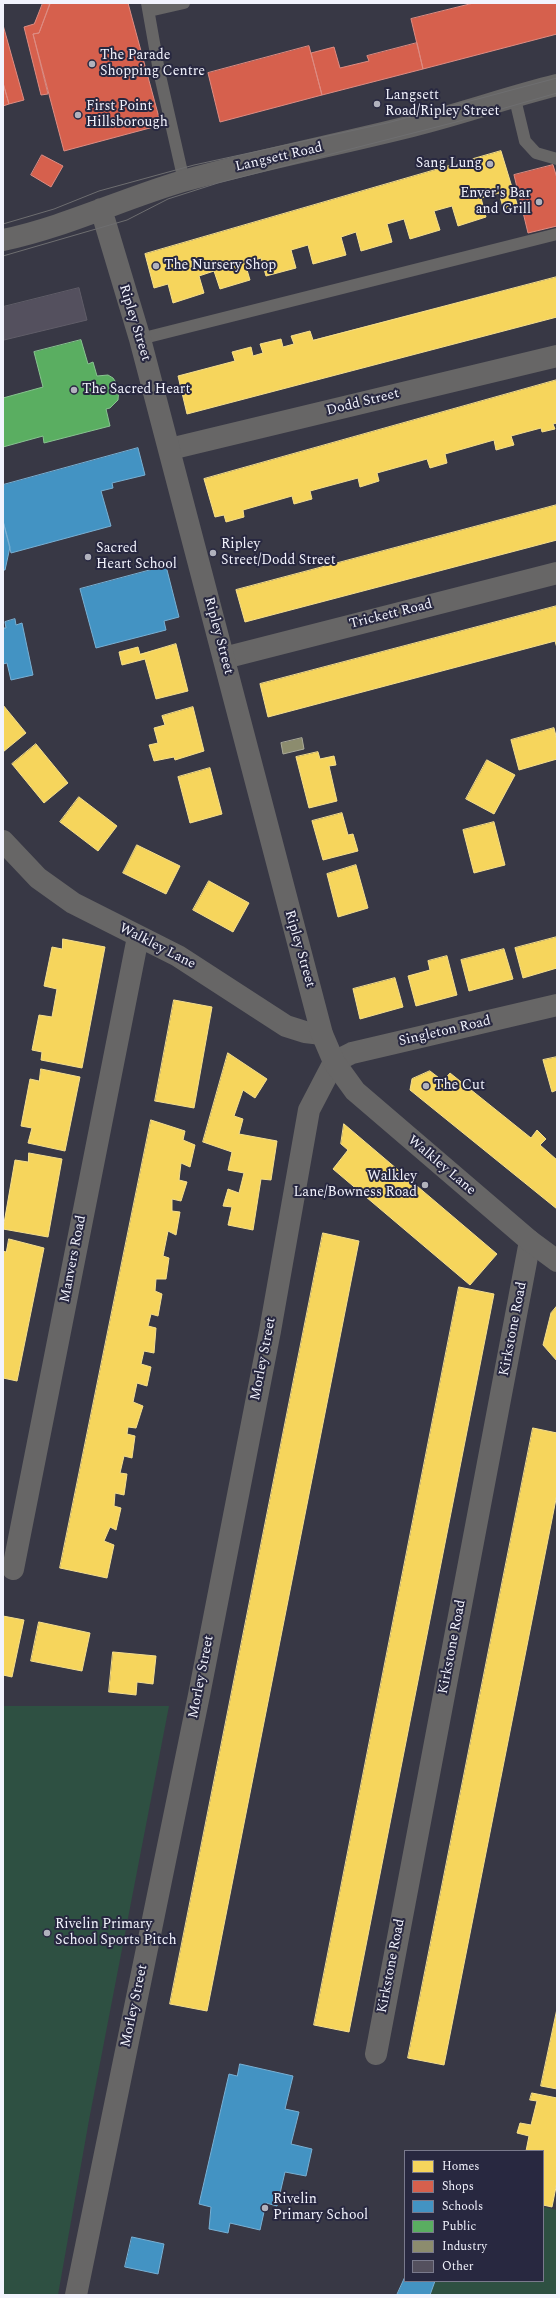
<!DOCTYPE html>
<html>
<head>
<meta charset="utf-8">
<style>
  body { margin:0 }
  #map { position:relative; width:560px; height:2298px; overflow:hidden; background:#383845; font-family:Spectral,serif }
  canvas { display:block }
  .frame { position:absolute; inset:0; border:4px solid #f2f3fd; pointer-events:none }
  .legend { position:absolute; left:404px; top:2150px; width:140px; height:132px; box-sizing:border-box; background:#282840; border:1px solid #79798c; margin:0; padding:5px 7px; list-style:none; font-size:12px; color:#f2f3fd }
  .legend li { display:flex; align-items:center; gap:8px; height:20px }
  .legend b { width:20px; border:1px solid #79798c }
</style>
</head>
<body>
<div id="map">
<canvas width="560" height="2298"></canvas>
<div class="frame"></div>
<ul class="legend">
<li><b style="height:11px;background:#f6d55c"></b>Homes</li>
<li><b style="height:11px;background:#d6604d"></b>Shops</li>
<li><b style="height:11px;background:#4393c3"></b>Schools</li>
<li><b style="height:11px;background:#5aae61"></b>Public</li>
<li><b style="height:11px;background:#8c8c6e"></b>Industry</li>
<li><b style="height:11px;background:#54505e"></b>Other</li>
</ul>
</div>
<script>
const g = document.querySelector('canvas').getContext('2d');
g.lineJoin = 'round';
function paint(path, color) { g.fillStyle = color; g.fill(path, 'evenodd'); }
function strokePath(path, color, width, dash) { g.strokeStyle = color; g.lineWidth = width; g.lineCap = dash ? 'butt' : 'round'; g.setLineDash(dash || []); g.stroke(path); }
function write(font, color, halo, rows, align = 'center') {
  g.font = font + ' Spectral,serif'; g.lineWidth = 4; g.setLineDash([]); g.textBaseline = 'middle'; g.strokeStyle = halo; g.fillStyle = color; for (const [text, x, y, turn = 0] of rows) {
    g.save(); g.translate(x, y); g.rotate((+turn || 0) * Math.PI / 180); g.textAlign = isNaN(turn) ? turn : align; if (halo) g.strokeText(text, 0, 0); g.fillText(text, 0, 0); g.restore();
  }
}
paint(new Path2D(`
  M 3,1706 L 169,1706 L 89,2120 L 58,2295 L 3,2295 Z
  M 543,2207 L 557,2210 L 557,2295 L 430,2295 L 435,2281 L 543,2281 Z`), '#2e5042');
const homes = new Path2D(`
  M 501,151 L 518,207 L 504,211 L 499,193 L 481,198 L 486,217 L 458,226 L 452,206 L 434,211 L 440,230 L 410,239 L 404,219 L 387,224 L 392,242 L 361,251 L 356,232 L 341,237 L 346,255 L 313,264 L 308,245 L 291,250 L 296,268 L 266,276 L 261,258 L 245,263 L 250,280 L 220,289 L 214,271 L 199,276 L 204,293 L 173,303 L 168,284 L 154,288 L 145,254 Z
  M 557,277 L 557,317 L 187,414 L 178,376 L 235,361 L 232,352 L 251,347 L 253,356 L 263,353 L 260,344 L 281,339 L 283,347 L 294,344 L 291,336 L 310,331 L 313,340 Z
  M 557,380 L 557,423 L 553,424 L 555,429 L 542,432 L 541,428 L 511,436 L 514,445 L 496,450 L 494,440 L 445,454 L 447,463 L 430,468 L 427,459 L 377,473 L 379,481 L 360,487 L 358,478 L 310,491 L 312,499 L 294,504 L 292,496 L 243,510 L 244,517 L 226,522 L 224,515 L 215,517 L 204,479 Z
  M 557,505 L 557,540 L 245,622 L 236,590 Z
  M 557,606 L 557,648 L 555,641 L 268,717 L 260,684 Z
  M 176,644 L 188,691 L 156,699 L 145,659 L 122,665 L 119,652 L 138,647 L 140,654 Z
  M 3,705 L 26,733 L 3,752 Z
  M 193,707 L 204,751 L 175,760 L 174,757 L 154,761 L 149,745 L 158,743 L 154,728 L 165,725 L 162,716 Z
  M 554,728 L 557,740 L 557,759 L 519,770 L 511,740 Z
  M 36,744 L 68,783 L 44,803 L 12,764 Z
  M 318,752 L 320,759 L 334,756 L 336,765 L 329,766 L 337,801 L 309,808 L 296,757 Z
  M 487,760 L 515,775 L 494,814 L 466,799 Z
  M 210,768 L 222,814 L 190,823 L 178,777 Z
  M 79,797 L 117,826 L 98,851 L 60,822 Z
  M 342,813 L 348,835 L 353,834 L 358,851 L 323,860 L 312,821 Z
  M 494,822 L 505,865 L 474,873 L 463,830 Z
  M 137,845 L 180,866 L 166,894 L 123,873 Z
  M 356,865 L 368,908 L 338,917 L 327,874 Z
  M 209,881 L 249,903 L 233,932 L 193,910 Z
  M 557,937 L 557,968 L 523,978 L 515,948 Z
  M 63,939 L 105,947 L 82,1068 L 41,1060 L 42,1052 L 32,1050 L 39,1015 L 52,1017 L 57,989 L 44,986 L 52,947 L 62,949 Z
  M 504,949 L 513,979 L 469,991 L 461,960 Z
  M 447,956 L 457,995 L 416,1006 L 408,976 L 430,970 L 428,961 Z
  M 395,978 L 403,1007 L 360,1019 L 353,989 Z
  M 174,1000 L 212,1007 L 194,1108 L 155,1101 Z
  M 228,1053 L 267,1079 L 255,1098 L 243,1090 L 234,1116 L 243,1119 L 239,1134 L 277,1141 L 271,1180 L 261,1179 L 253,1230 L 228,1225 L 232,1207 L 223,1206 L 228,1189 L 239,1193 L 244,1173 L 228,1170 L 232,1152 L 203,1142 Z
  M 557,1057 L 557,1090 L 552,1092 L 543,1060 Z
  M 41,1069 L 80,1077 L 65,1151 L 28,1143 L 32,1128 L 21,1126 L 30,1079 L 39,1081 Z
  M 430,1071 L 443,1081 L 450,1073 L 531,1138 L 537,1130 L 546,1139 L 540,1145 L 557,1160 L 557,1209 L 410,1090 L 412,1079 Z
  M 151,1120 L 185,1131 L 183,1140 L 195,1145 L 190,1167 L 181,1163 L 179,1180 L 187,1182 L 181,1201 L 172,1199 L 172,1211 L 180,1212 L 176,1235 L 168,1231 L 163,1256 L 169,1258 L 166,1279 L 156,1279 L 155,1291 L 162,1294 L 158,1316 L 151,1314 L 148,1326 L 156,1328 L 154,1353 L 144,1351 L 141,1364 L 151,1367 L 147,1386 L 137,1383 L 133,1402 L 143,1406 L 136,1428 L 128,1427 L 127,1434 L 135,1436 L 132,1458 L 124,1456 L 120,1473 L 127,1474 L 124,1495 L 115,1493 L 114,1506 L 121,1508 L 116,1530 L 110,1527 L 104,1541 L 114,1545 L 107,1578 L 60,1568 Z
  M 344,1124 L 497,1254 L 470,1285 L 333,1169 L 348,1150 L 341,1144 Z
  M 29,1153 L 62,1159 L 48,1237 L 3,1229 L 15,1160 L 28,1162 Z
  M 323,1233 L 359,1241 L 207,2011 L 170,2004 Z
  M 9,1239 L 44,1248 L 17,1381 L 3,1378 L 3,1251 L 6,1252 Z
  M 459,1287 L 494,1294 L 349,2032 L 314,2025 Z
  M 557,1306 L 557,1361 L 543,1345 L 551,1313 Z
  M 533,1428 L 557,1433 L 557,1494 L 444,2065 L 408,2058 Z
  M 3,1616 L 24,1620 L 12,1677 L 3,1675 Z
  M 39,1622 L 90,1633 L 82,1671 L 31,1661 Z
  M 113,1652 L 156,1656 L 153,1684 L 137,1682 L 136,1695 L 109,1692 Z
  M 557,2009 L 557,2089 L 541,2086 Z
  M 532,2093 L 557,2098 L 557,2182 L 552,2207 L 543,2205 L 543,2151 L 526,2151 L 529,2136 L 517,2133 L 520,2123 L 531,2125 L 537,2101 L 530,2100 Z`);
paint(homes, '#f6d55c');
strokePath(homes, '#f5de8c', 1);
const shops = new Path2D(`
  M 43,3 L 50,4 L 39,33 L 33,34 L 48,94 L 41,95 L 24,27 L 34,24 Z
  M 128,3 L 161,125 L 64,151 L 33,34 L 39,33 L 50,3 Z
  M 474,3 L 557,3 L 557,34 L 423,69 L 411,19 Z
  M 3,25 L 24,100 L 9,104 L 3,83 Z
  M 417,43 L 423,69 L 322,95 L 311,53 L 334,47 L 340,68 L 369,61 L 367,56 Z
  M 309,46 L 322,95 L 220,122 L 208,73 Z
  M 3,83 L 9,104 L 3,106 Z
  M 42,155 L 63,166 L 51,187 L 31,175 Z
  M 553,165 L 557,178 L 557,226 L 528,233 L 514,175 Z`);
paint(shops, '#d6604d');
strokePath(shops, '#de8c82', 1);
const schools = new Path2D(`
  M 138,448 L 145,475 L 112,483 L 113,488 L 101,491 L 111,526 L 11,553 L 3,521 L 3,485 Z
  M 3,521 L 10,547 L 5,570 L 3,570 Z
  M 166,566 L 179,617 L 164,621 L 166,630 L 96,648 L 80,589 Z
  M 15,619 L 16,625 L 22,623 L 33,675 L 11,680 L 7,663 L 3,664 L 3,628 L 6,628 L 5,622 Z
  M 240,2064 L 293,2076 L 285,2109 L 299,2112 L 291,2144 L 312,2149 L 306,2176 L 285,2172 L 277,2206 L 266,2203 L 260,2230 L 230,2223 L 228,2233 L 209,2229 L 211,2207 L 199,2204 L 229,2074 L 237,2076 Z
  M 132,2237 L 164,2244 L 158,2274 L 125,2267 Z
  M 405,2277 L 405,2281 L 435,2281 L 430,2295 L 397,2295 Z`);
paint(schools, '#4393c3');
strokePath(schools, '#78b0d4', 1);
const public = new Path2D(`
  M 81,340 L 88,364 L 93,362 L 97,376 L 108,375 L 113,378 L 119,387 L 118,400 L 110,408 L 106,409 L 110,426 L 44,443 L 43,436 L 3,447 L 3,398 L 43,387 L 34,352 Z`);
paint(public, '#5aae61');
strokePath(public, '#88c390', 1);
const industry = new Path2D(`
  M 302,738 L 304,749 L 283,754 L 281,743 Z`);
paint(industry, '#8c8c6e');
strokePath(industry, '#abab99', 1);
const building = new Path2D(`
  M 79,288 L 87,320 L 4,340 L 3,307 Z`);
paint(building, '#54505e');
strokePath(building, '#605d68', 1);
strokePath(new Path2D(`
  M 147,3 L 159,71 L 184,181
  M 149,11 L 184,3
  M 514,95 L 525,141 L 536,153 L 557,159
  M 140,339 L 557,234`), '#676666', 12);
strokePath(new Path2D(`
  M 170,449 L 557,356
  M 224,658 L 557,573
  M 3,841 L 38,878 L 73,903 L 178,956 L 286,1026 L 305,1032 L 322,1034
  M 13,1569 L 138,937
  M 376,2054 L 530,1241
  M 76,2295 L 199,1695 L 270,1331 L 309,1110 L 334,1062 L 352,1053 L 557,1005`), '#676666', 22);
strokePath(new Path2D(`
  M 101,209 L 140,339 L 322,1034 L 334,1062 L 355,1091 L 530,1241 L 557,1261
  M 3,240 C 65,227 122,199 183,181 C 259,160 336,145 412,126 C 461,114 508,97 557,85`), '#676666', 22);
strokePath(new Path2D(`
  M 3,224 L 54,209 L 99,191 L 194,165 L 387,123 L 557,78
  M 3,256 L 127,220 L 168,199 L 218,183 L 456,122 L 557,93`), '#6e6e70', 1);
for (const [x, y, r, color] of [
  [92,64,4,"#b1b2bd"],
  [377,104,4,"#b1b2bd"],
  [78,115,4,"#b1b2bd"],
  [490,164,4,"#b1b2bd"],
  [539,202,4,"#b1b2bd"],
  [156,266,4,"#b1b2bd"],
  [74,390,4,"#b1b2bd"],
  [213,553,4,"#b1b2bd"],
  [88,557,4,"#b1b2bd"],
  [426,1086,4,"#b1b2bd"],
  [425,1185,4,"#b1b2bd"],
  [47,1933,4,"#b1b2bd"],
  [265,2208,4,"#b1b2bd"]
]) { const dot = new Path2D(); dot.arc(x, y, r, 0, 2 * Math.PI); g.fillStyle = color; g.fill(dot); strokePath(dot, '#282840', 1.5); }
write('14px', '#f2f3fd', '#282840', [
  ["The Parade",100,56],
  ["Shopping Centre",100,72],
  ["Langsett",385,96],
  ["Road/Ripley Street",385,112],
  ["First Point",86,107],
  ["Hillsborough",86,123],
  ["Sang Lung",482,164,"right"],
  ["Enver's Bar",531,194,"right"],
  ["and Grill",531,210,"right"],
  ["The Nursery Shop",164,266],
  ["The Sacred Heart",82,390],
  ["Ripley",221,545],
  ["Street/Dodd Street",221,561],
  ["Sacred",96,549],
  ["Heart School",96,565],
  ["The Cut",434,1086],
  ["Walkley",417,1177,"right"],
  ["Lane/Bowness Road",417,1193,"right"],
  ["Rivelin Primary",55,1925],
  ["School Sports Pitch",55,1941],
  ["Rivelin",273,2200],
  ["Primary School",273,2216]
], 'left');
write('14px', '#f2f3fd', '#282840', [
  ["Langsett Road",279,158,-13],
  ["Ripley Street",134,323,73],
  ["Dodd Street",363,403,-14],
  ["Trickett Road",391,615,-14],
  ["Ripley Street",218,636,75],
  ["Walkley Lane",157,947,27],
  ["Ripley Street",299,949,74],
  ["Singleton Road",445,1032,-13],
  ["Walkley Lane",441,1166,40],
  ["Manvers Road",74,1259,-79],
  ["Kirkstone Road",514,1329,-79],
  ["Morley Street",264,1359,-79],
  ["Kirkstone Road",453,1647,-79],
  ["Morley Street",202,1677,-79],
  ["Kirkstone Road",392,1966,-79],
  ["Morley Street",135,2006,-78]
]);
</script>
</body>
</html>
